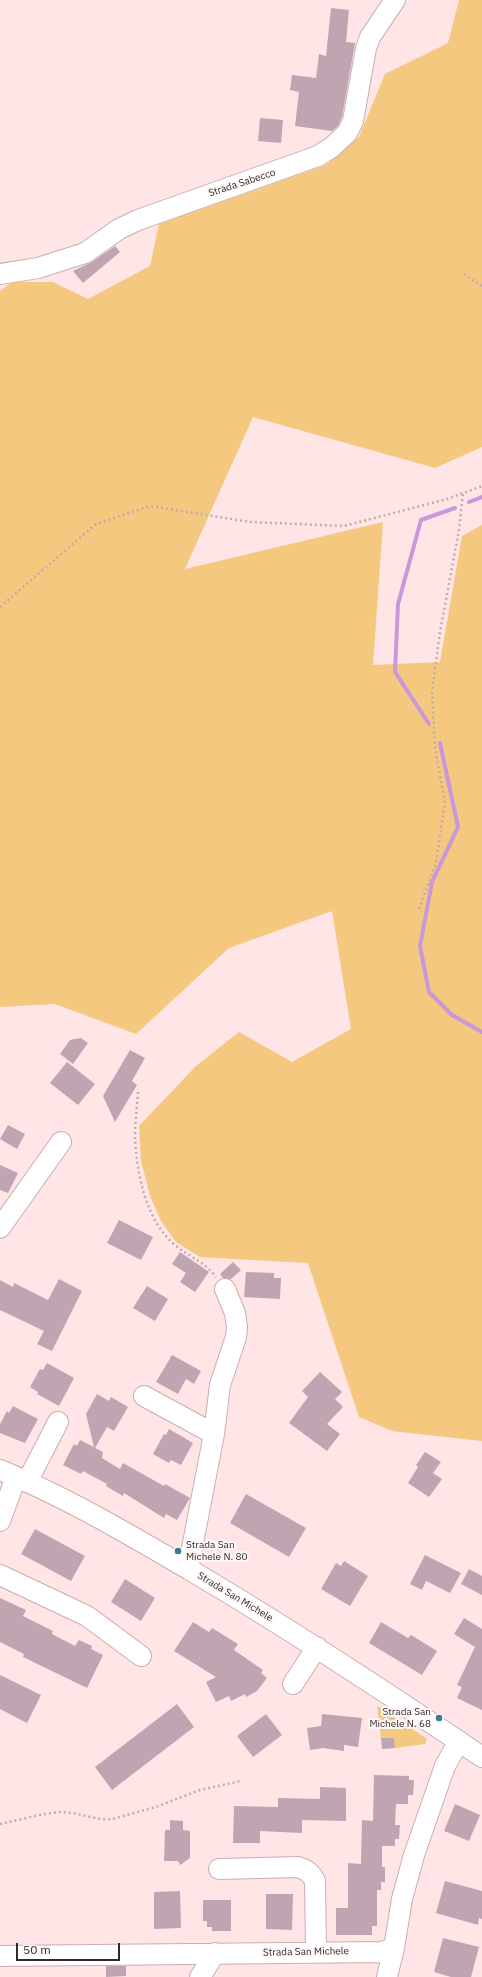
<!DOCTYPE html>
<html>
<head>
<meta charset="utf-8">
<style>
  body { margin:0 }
  #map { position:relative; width:482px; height:1977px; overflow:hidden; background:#ffe5e5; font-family:"IBM Plex Sans",sans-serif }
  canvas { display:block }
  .scale { position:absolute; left:16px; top:1943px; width:104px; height:18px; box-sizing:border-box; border:2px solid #332828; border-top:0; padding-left:5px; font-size:12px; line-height:14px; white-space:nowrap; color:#332828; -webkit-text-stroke:3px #fef8f8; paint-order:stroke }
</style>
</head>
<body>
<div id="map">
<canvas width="482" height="1977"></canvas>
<div class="scale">50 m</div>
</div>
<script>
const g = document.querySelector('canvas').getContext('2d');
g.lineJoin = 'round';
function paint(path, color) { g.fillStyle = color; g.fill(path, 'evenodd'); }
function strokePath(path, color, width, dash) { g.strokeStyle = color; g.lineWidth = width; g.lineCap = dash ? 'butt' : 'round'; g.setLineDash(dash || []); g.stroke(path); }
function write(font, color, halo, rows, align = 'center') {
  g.font = font + ' "IBM Plex Sans",sans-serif'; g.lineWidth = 4; g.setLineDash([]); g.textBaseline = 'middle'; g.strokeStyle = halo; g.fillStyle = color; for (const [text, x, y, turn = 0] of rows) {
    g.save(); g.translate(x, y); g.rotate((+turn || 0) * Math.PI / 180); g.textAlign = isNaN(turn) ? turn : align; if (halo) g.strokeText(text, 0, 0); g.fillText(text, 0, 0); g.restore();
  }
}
paint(new Path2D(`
  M 459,0 L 482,0 L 482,447 L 435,468 L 253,417 L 185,569 L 383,522 L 373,665 L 440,662 L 462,536 L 482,525 L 482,1441 L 392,1431 L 359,1417 L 308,1263 L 200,1257 L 176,1242 L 161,1221 L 150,1196 L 141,1161 L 139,1126 L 196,1066 L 239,1032 L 292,1062 L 351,1029 L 332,911 L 229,948 L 136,1034 L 55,1004 L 0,1007 L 0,291 L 12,282 L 53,282 L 88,299 L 150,266 L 159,224 L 326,165 L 359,137 L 385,74 L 448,43 Z
  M 377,1706 L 427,1739 L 425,1744 L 395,1748 L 394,1738 L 381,1738 Z`), '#f4c87e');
strokePath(new Path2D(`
  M 469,502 L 482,497
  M 429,724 L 395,672 L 398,604 L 421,520 L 455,508
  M 440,743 L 458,827 L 432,882 L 420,946 L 429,992 L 452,1015 L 482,1032`), '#c897dc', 4);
paint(new Path2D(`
  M 331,8 L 349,10 L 346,42 L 355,43 L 342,117 L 338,126 L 332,131 L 295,126 L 299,92 L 290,90 L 292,75 L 316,78 L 319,54 L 326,56 Z
  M 260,118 L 283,120 L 281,143 L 258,141 Z
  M 115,246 L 120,252 L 83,283 L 73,271 L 92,262 Z
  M 81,1038 L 88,1043 L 73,1064 L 60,1054 L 70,1040 Z
  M 130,1050 L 145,1058 L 132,1081 L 137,1085 L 115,1122 L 103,1096 Z
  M 67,1062 L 95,1084 L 78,1105 L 50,1083 Z
  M 8,1125 L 25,1134 L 17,1149 L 0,1139 Z
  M 0,1165 L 18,1173 L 8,1193 L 0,1190 Z
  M 119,1220 L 153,1237 L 141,1260 L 107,1243 Z
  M 180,1252 L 209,1272 L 195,1292 L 180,1282 L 186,1273 L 172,1264 Z
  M 233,1262 L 241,1270 L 231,1279 L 223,1278 L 220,1274 Z
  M 246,1272 L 274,1273 L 274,1278 L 281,1278 L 280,1299 L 244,1297 Z
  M 59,1279 L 82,1291 L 52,1351 L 37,1344 L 44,1331 L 0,1310 L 0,1280 L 13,1287 L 14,1283 L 48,1300 Z
  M 147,1286 L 168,1299 L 155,1321 L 133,1308 Z
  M 172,1355 L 201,1371 L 194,1384 L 186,1379 L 178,1394 L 156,1382 Z
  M 47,1363 L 74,1378 L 59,1406 L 37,1394 L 38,1392 L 30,1387 L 40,1369 L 43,1370 Z
  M 320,1372 L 342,1392 L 335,1399 L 343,1407 L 327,1424 L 340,1434 L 327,1451 L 289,1423 L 308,1397 L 302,1391 Z
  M 97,1394 L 109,1401 L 111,1397 L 128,1407 L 114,1431 L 107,1427 L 95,1448 L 103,1452 L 102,1458 L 120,1469 L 123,1463 L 164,1486 L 165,1484 L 190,1498 L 177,1520 L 166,1514 L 164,1518 L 124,1493 L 123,1496 L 106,1486 L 107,1484 L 83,1471 L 81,1474 L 63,1465 L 74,1444 L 77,1446 L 80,1440 L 94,1447 L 86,1414 Z
  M 13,1406 L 38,1419 L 25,1443 L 0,1433 L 0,1424 L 7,1411 L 9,1413 Z
  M 169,1429 L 193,1443 L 181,1465 L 171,1460 L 169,1463 L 153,1454 L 164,1434 L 166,1435 Z
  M 425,1452 L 441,1462 L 433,1473 L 442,1479 L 429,1497 L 408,1483 L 418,1467 L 416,1465 Z
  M 246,1494 L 306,1528 L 289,1557 L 230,1523 Z
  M 35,1529 L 85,1556 L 71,1581 L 21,1554 Z
  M 425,1555 L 461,1573 L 450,1593 L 426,1581 L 422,1590 L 410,1584 Z
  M 344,1561 L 368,1576 L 350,1606 L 321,1589 L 336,1563 L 341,1566 Z
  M 469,1569 L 482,1576 L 482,1595 L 461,1584 Z
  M 125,1579 L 155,1598 L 141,1621 L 111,1602 Z
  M 0,1598 L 26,1610 L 23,1616 L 53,1631 L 52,1634 L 75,1646 L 79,1640 L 92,1646 L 91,1649 L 103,1655 L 87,1688 L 23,1657 L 24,1654 L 0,1642 Z
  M 464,1618 L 482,1629 L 482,1710 L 457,1698 L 462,1687 L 457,1685 L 475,1647 L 454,1634 Z
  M 193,1622 L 209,1632 L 212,1628 L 238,1644 L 234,1650 L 263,1670 L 261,1673 L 267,1678 L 257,1691 L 246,1697 L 245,1694 L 231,1701 L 229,1696 L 216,1702 L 206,1682 L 216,1677 L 174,1651 Z
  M 381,1622 L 408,1638 L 411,1635 L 437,1651 L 422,1675 L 369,1643 Z
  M 0,1675 L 41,1695 L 27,1723 L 0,1709 Z
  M 177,1704 L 194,1727 L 112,1790 L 95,1767 Z
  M 266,1714 L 282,1735 L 253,1757 L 237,1736 Z
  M 322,1714 L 362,1718 L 358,1747 L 344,1745 L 344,1751 L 323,1748 L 310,1750 L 307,1728 L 321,1726 Z
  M 381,1738 L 394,1738 L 395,1748 L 382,1749 Z
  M 374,1775 L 409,1776 L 409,1780 L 414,1780 L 413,1795 L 408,1795 L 408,1804 L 396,1804 L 395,1825 L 400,1825 L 399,1839 L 395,1839 L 395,1846 L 382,1846 L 382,1867 L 385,1867 L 385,1882 L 381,1882 L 381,1890 L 377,1890 L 377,1926 L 372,1926 L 372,1935 L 336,1935 L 336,1908 L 348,1908 L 348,1863 L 361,1864 L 362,1820 L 373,1821 Z
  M 320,1787 L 346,1788 L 346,1821 L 302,1820 L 302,1833 L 260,1831 L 260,1843 L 233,1843 L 234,1806 L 278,1807 L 278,1798 L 320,1799 Z
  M 455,1804 L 480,1815 L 469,1841 L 444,1831 Z
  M 170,1820 L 183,1821 L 183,1830 L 190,1831 L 190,1858 L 180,1865 L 178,1861 L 164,1861 L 165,1830 L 170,1830 Z
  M 445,1881 L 482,1891 L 482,1919 L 479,1918 L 478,1925 L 436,1913 Z
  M 180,1891 L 181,1928 L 154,1929 L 154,1892 Z
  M 266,1894 L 293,1894 L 292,1930 L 266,1929 Z
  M 203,1900 L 231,1900 L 231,1931 L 212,1931 L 212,1927 L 207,1927 L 207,1921 L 203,1921 Z
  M 443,1938 L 479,1947 L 471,1977 L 451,1977 L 434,1972 Z
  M 106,1966 L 126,1966 L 126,1976 L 106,1977 Z`), '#bfa5b1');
const minor = new Path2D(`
  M 0,274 L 38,268 L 85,253 L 119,229 L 138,220 L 318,156 L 332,147 L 347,133 L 353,121 L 366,48 L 370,37 L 395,0
  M 0,1228 L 61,1142
  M 144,1396 L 214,1434
  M 0,1470 C 66,1497 128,1534 190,1570 C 290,1629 386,1692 482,1757
  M 27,1482 L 58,1422
  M 0,1521 L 16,1477
  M 188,1569 L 214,1434 L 220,1385 L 236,1337 L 237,1327 L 235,1313 L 225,1289
  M 0,1575 L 87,1616 L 141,1656
  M 293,1684 L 317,1647
  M 219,1869 L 298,1867 C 307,1870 311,1873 315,1881 L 316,1952
  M 0,1956 L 381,1952 L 394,1948 L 402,1899 L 414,1855 L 445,1766 L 459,1741
  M 200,1977 L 215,1953
  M 387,1977 L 394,1948`);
strokePath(minor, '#cbadad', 22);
strokePath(new Path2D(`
  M 464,274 L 482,286
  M 0,607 L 96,524 L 150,506 L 250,522 L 344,526 L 447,499 L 482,486
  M 419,909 L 436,863 L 445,802 L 435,748 L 432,692 L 440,632 L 459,530 L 463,493
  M 138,1092 C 137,1107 135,1123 135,1138 C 137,1175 146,1221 175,1245 C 189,1257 205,1262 216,1277
  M 0,1824 C 20,1820 42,1813 62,1812 C 79,1812 96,1821 112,1819 L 156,1807 L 200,1790 L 241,1781`), '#c1abab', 2.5, [2, 3]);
strokePath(minor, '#fff', 20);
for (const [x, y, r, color] of [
  [178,1551,4,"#3c7a8f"],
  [439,1718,4,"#3c7a8f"]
]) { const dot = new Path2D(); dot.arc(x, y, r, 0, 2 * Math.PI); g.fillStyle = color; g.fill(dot); strokePath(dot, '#fef8f8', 1.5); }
write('10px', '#332828', '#fef8f8', [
  ["Strada Sabecco",242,183,-18],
  ["Strada San Michele",235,1597,31],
  ["Strada San Michele",306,1952,-1]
]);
write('10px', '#332828', '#fef8f8', [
  ["Strada San",186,1545],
  ["Michele N. 80",186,1557],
  ["Strada San",431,1712,"right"],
  ["Michele N. 68",431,1724,"right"]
], 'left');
</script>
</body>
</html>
